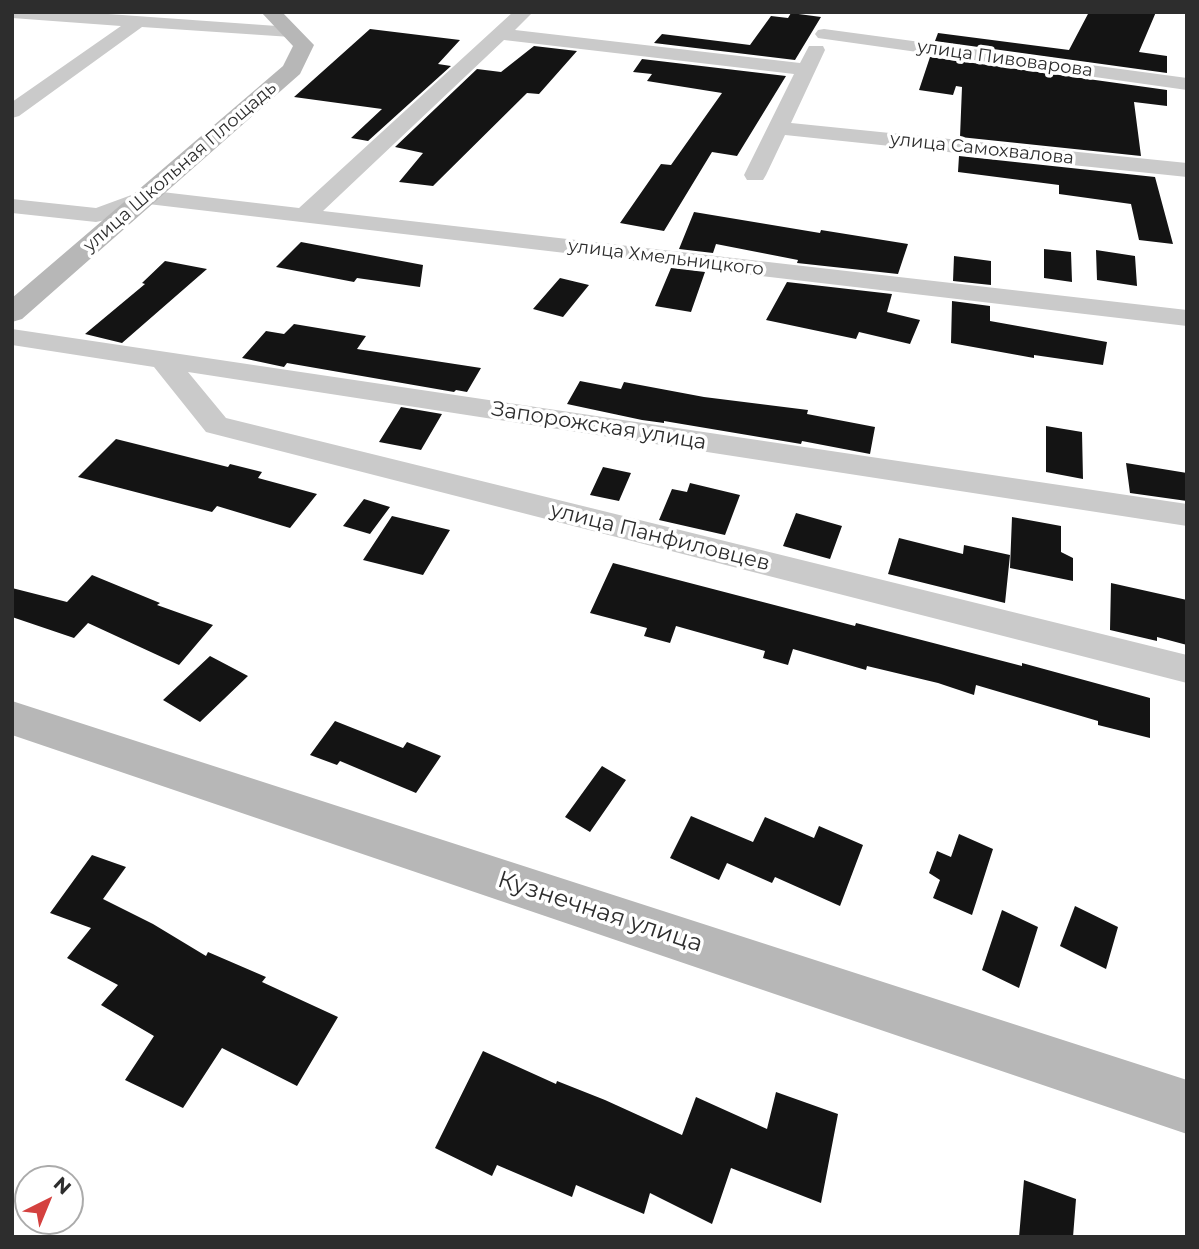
<!DOCTYPE html>
<html>
<head>
<meta charset="utf-8">
<style>
  body { margin:0 }
  #map { position:relative; width:1199px; height:1249px; overflow:hidden; background:#fff; font-family:Montserrat,sans-serif }
  canvas { display:block }
  .frame { position:absolute; inset:0; border:14px solid #2d2d2d; pointer-events:none }
  .north { position:absolute; left:14px; top:1165px; width:70px; height:70px; box-sizing:border-box; background:#fff; border:2px solid #ababab; border-radius:50%; rotate:43deg; font-size:19px; font-weight:700; line-height:28px; text-align:center; color:#2d2d2d }
  .north::after { content:''; display:block; margin:auto; width:24px; height:32px; background:#d4413f; clip-path:polygon(50% 0,100% 100%,50% 72%,0 100%) }
</style>
</head>
<body>
<div id="map">
<canvas width="1199" height="1249"></canvas>
<div class="frame"></div>
<div class="north">N</div>
</div>
<script>
const g = document.querySelector('canvas').getContext('2d');
g.lineJoin = 'round';
function paint(path, color) { g.fillStyle = color; g.fill(path, 'evenodd'); }
function write(font, color, halo, rows, align = 'center') {
  g.font = font + ' Montserrat,sans-serif'; g.lineWidth = 7; g.setLineDash([]); g.textBaseline = 'middle'; g.strokeStyle = halo; g.fillStyle = color; for (const [text, x, y, turn = 0] of rows) {
    g.save(); g.translate(x, y); g.rotate((+turn || 0) * Math.PI / 180); g.textAlign = isNaN(turn) ? turn : align; if (halo) g.strokeText(text, 0, 0); g.fillText(text, 0, 0); g.restore();
  }
}
paint(new Path2D(`
  M 1089,12 L 1156,12 L 1139,52 L 1167,56 L 1167,73 L 935,41 L 938,33 L 1069,50 Z
  M 791,13 L 821,17 L 795,60 L 654,43 L 662,34 L 750,45 L 771,16 L 788,18 Z
  M 370,29 L 460,40 L 438,64 L 451,66 L 368,141 L 351,138 L 382,109 L 294,97 Z
  M 534,46 L 577,51 L 539,94 L 527,93 L 433,186 L 399,182 L 423,153 L 395,147 L 477,69 L 501,72 Z
  M 930,57 L 1167,90 L 1167,106 L 1134,102 L 1141,156 L 960,137 L 962,87 L 956,86 L 953,95 L 919,90 Z
  M 642,59 L 786,76 L 737,156 L 712,152 L 664,231 L 620,223 L 661,164 L 671,165 L 722,93 L 647,81 L 652,74 L 633,72 Z
  M 959,156 L 1155,177 L 1173,244 L 1139,240 L 1131,204 L 1059,194 L 1059,185 L 958,172 Z
  M 694,212 L 820,233 L 821,230 L 908,244 L 898,274 L 797,263 L 798,260 L 716,244 L 713,253 L 679,249 Z
  M 301,242 L 423,265 L 420,287 L 357,278 L 354,282 L 276,267 Z
  M 1044,249 L 1071,252 L 1072,282 L 1044,278 Z
  M 1096,250 L 1135,256 L 1137,286 L 1097,280 Z
  M 954,256 L 991,261 L 991,285 L 953,281 Z
  M 165,261 L 207,269 L 122,343 L 85,334 L 145,284 L 142,283 Z
  M 671,268 L 705,272 L 691,312 L 655,306 Z
  M 560,278 L 589,285 L 563,317 L 533,309 Z
  M 787,282 L 892,294 L 887,312 L 920,320 L 910,344 L 859,332 L 856,339 L 766,320 Z
  M 952,301 L 990,306 L 990,321 L 1107,342 L 1103,365 L 1034,355 L 1034,358 L 951,343 Z
  M 294,324 L 366,336 L 357,349 L 481,368 L 467,392 L 456,390 L 454,392 L 287,363 L 284,367 L 242,358 L 266,331 L 284,334 Z
  M 580,381 L 621,389 L 624,382 L 704,397 L 808,410 L 807,414 L 875,427 L 870,454 L 802,441 L 801,444 L 664,421 L 664,423 L 642,420 L 567,404 Z
  M 401,407 L 442,414 L 421,450 L 379,442 Z
  M 1046,426 L 1082,432 L 1083,479 L 1046,472 Z
  M 116,439 L 228,467 L 230,464 L 262,472 L 258,478 L 317,494 L 290,528 L 217,506 L 212,512 L 78,477 Z
  M 1126,463 L 1187,473 L 1187,501 L 1130,493 Z
  M 603,467 L 631,473 L 619,501 L 590,495 Z
  M 690,483 L 740,495 L 725,535 L 659,520 L 672,489 L 687,492 Z
  M 364,499 L 390,507 L 370,534 L 343,526 Z
  M 796,513 L 842,526 L 830,559 L 783,546 Z
  M 392,516 L 450,530 L 423,575 L 363,560 Z
  M 1012,517 L 1061,526 L 1061,552 L 1073,558 L 1073,581 L 1010,568 Z
  M 899,538 L 963,554 L 964,545 L 1010,555 L 1005,603 L 888,574 Z
  M 613,563 L 855,626 L 856,623 L 1022,666 L 1022,663 L 1150,698 L 1150,738 L 1098,725 L 1098,721 L 976,685 L 974,695 L 938,683 L 867,666 L 866,670 L 793,649 L 788,665 L 763,658 L 765,651 L 676,626 L 670,643 L 644,636 L 647,628 L 590,613 Z
  M 92,575 L 160,603 L 157,605 L 213,625 L 179,665 L 88,623 L 74,638 L 12,617 L 12,588 L 67,602 Z
  M 1111,583 L 1187,600 L 1187,645 L 1157,637 L 1157,641 L 1110,630 Z
  M 210,656 L 248,676 L 200,722 L 163,700 Z
  M 335,721 L 403,748 L 407,742 L 441,756 L 416,793 L 340,761 L 337,765 L 310,755 Z
  M 602,766 L 626,780 L 590,832 L 565,817 Z
  M 691,816 L 753,842 L 765,817 L 814,838 L 819,826 L 863,845 L 840,906 L 775,877 L 772,883 L 727,863 L 719,880 L 670,858 Z
  M 959,834 L 993,849 L 972,915 L 933,898 L 940,880 L 929,873 L 937,851 L 951,857 Z
  M 92,855 L 126,867 L 103,899 L 153,924 L 206,956 L 208,952 L 266,977 L 262,982 L 338,1017 L 297,1086 L 222,1048 L 183,1108 L 125,1080 L 154,1036 L 101,1005 L 118,985 L 67,958 L 91,928 L 50,913 Z
  M 1075,906 L 1118,927 L 1106,969 L 1060,946 Z
  M 1002,910 L 1038,927 L 1019,988 L 982,970 Z
  M 483,1051 L 556,1084 L 557,1081 L 605,1100 L 682,1135 L 696,1097 L 767,1129 L 776,1092 L 838,1114 L 821,1203 L 731,1168 L 712,1224 L 650,1193 L 644,1214 L 576,1185 L 572,1197 L 497,1165 L 492,1176 L 435,1148 Z
  M 1024,1180 L 1076,1199 L 1073,1237 L 1019,1237 Z`), '#141414');
paint(new Path2D(`
  M 12,12 L 80,12 L 291,27 L 300,32 L 291,37 L 142,27 L 19,116 L 12,118 L 12,102 L 121,26 L 12,18 Z
  M 513,12 L 533,12 L 515,30 L 800,63 L 809,46 L 823,46 L 825,50 L 791,123 L 1187,163 L 1187,177 L 785,135 L 766,175 L 763,180 L 747,180 L 744,175 L 794,74 L 504,40 L 323,211 L 1187,310 L 1187,326 L 148,204 L 119,217 L 96,222 L 12,213 L 12,199 L 96,208 L 145,190 L 299,208 Z
  M 824,29 L 1187,78 L 1187,90 L 818,38 L 815,34 L 818,30 Z
  M 12,329 L 1187,504 L 1187,526 L 188,372 L 226,418 L 1187,655 L 1187,683 L 206,432 L 154,367 L 12,345 Z`), '#cacaca');
paint(new Path2D(`
  M 261,12 L 282,12 L 314,45 L 300,74 L 22,319 L 12,322 L 12,298 L 283,66 L 293,46 Z
  M 12,701 L 1187,1080 L 1187,1134 L 12,735 Z`), '#b7b7b7');
write('18px', '#2d2d2d', '#fff', [
  ["улица Пивоварова",1005,59,8],
  ["улица Самохвалова",982,149,6],
  ["улица Школьная Площадь",180,167,-41],
  ["улица Хмельницкого",666,258,7]
]);
write('21px', '#2d2d2d', '#fff', [
  ["Запорожская улица",599,426,9],
  ["улица Панфиловцев",660,537,14]
]);
write('24px', '#2d2d2d', '#fff', [
  ["Кузнечная улица",600,912,18]
]);
</script>
</body>
</html>
